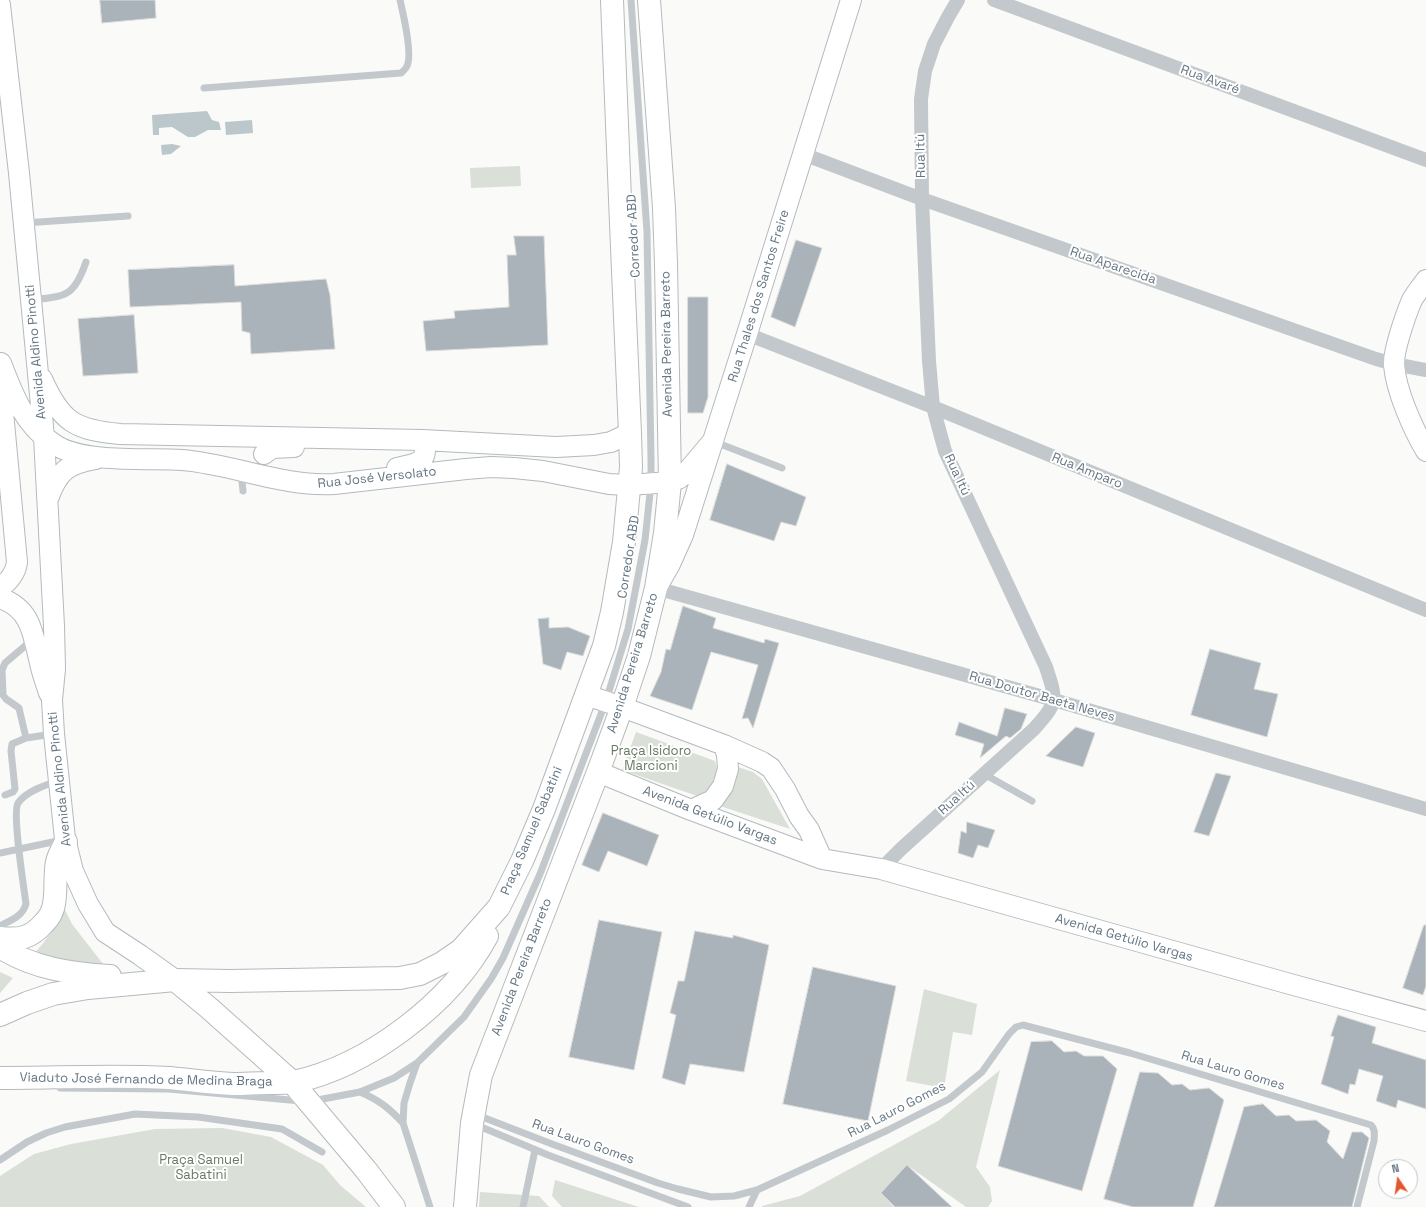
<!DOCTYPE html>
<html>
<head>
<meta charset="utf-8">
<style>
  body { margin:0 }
  #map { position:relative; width:1426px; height:1207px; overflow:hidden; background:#fafaf8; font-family:"Space Grotesk",sans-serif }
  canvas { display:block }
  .north { position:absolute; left:1378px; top:1159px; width:40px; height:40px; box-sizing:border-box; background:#fff; border:1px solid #c1c8cd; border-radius:50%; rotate:347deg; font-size:11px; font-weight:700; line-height:16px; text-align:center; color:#657683 }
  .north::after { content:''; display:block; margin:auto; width:14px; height:18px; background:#e4572e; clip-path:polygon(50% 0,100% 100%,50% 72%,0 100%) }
</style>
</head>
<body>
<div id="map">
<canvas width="1426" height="1207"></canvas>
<div class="north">N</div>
</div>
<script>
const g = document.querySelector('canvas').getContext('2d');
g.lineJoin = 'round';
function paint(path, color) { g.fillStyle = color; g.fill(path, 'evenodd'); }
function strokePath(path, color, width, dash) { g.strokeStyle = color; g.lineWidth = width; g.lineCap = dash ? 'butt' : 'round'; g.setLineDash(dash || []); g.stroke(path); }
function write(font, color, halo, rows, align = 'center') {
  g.font = font + ' "Space Grotesk",sans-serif'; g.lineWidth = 4; g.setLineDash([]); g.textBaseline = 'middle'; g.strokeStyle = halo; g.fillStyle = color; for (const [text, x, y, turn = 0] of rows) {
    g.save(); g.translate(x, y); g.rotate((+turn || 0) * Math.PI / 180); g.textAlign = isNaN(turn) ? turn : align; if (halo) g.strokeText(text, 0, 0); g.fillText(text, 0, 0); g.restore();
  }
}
paint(new Path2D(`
  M 520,166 L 521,186 L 471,188 L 470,168 Z
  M 636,732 L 715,761 C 718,769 718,779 713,787 C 711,791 704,794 700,797 L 622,770 Z
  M 735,766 L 753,772 L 762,779 L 790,829 L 720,806 C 731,792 734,783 735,766 Z
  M 63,906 L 72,924 L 107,969 L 32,956 C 46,941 57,926 63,906 Z
  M 0,972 L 13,978 L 0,993 Z
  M 924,989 L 977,1004 L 972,1035 L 953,1032 L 944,1088 L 906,1081 Z
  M 1000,1070 L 976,1167 L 990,1187 L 992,1201 L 988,1207 L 966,1207 L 907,1165 L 881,1193 L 894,1207 L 762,1207 L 762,1206 L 800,1196 L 938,1121 Z
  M 222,1128 L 271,1137 L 323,1165 L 341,1186 L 366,1207 L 0,1207 L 0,1176 L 34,1154 L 71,1144 L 155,1129 Z
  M 555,1180 L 639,1207 L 562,1207 L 552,1196 Z
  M 480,1192 L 539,1196 L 549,1207 L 479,1207 Z`), '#dadfd7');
paint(new Path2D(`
  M 207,111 L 212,120 L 219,122 L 221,130 L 208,130 L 195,137 L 188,137 L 172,127 L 159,128 L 159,135 L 153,135 L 152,115 Z
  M 252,120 L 253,133 L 226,135 L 225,122 Z
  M 172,144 L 181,146 L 171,154 L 162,155 L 161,145 Z`), '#bbc7cb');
const building = new Path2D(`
  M 100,0 L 155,0 L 156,18 L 102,23 Z
  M 514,236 L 544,236 L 548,345 L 426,351 L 423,321 L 455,318 L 454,311 L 509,307 L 507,255 L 516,255 Z
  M 796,240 L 822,248 L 795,327 L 771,317 Z
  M 234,265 L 235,286 L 326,279 L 330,295 L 335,349 L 251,354 L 250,333 L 242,331 L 241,302 L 130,307 L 128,270 Z
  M 688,297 L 708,297 L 708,397 L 703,413 L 688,413 Z
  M 134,315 L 138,373 L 83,376 L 78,319 Z
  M 727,464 L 806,497 L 796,526 L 781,522 L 774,541 L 710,520 Z
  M 683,606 L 716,618 L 713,628 L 764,643 L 765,639 L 779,643 L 753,728 L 748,718 L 742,719 L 758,665 L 711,652 L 692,710 L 650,696 L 661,672 L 666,649 L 670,650 Z
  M 549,618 L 549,628 L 568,627 L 590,636 L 583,656 L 567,652 L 561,670 L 543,664 L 538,619 Z
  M 1210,649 L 1261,663 L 1254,689 L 1278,694 L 1267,737 L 1191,715 Z
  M 1005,708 L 1027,714 L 1021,729 L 1010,738 L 1006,736 L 980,758 L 984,744 L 955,735 L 959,722 L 997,736 Z
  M 1076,727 L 1095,733 L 1083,767 L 1046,756 Z
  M 1216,773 L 1231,776 L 1209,836 L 1194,832 Z
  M 603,813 L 659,835 L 647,866 L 608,851 L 599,872 L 582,865 Z
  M 967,822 L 995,830 L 988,848 L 978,845 L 973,858 L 958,853 L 961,831 L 966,833 Z
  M 599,920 L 662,932 L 634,1070 L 569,1057 Z
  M 1424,925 L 1426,925 L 1426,986 L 1423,995 L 1403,988 Z
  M 695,931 L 733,938 L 733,935 L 769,945 L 744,1072 L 690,1064 L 685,1085 L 662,1078 L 676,1015 L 670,1013 L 678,981 L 684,981 Z
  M 813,967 L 896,986 L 868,1121 L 783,1104 Z
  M 1338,1015 L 1376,1027 L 1372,1043 L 1426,1060 L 1426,1109 L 1398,1100 L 1396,1108 L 1376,1101 L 1383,1076 L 1359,1069 L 1355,1085 L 1350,1084 L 1348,1094 L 1321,1084 L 1334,1037 L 1331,1036 Z
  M 1052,1041 L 1064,1052 L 1076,1051 L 1084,1056 L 1103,1056 L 1117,1069 L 1082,1191 L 998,1166 L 1031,1042 Z
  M 1140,1072 L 1158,1073 L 1172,1085 L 1182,1084 L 1190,1090 L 1209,1088 L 1224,1100 L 1193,1207 L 1133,1207 L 1104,1199 Z
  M 1263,1104 L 1276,1116 L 1289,1115 L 1296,1121 L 1316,1120 L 1330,1131 L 1327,1142 L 1343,1159 L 1352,1132 L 1362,1132 L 1369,1138 L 1352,1207 L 1214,1207 L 1244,1107 Z
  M 907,1165 L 952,1207 L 895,1207 L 881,1193 Z`);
paint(building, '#aab3b9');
strokePath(building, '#dcdcda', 1);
const secondary = new Path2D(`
  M 0,5 L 19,173 L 44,437 L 54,626 L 55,669 L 52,700 L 54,734 L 65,839 L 73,871 L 88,904 L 105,932 L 140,955 L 175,980
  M 1426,280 C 1422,286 1416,293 1412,300 C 1406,314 1393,351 1394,365 C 1396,391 1413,429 1426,451
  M 1,363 C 13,395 25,427 57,446 C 86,463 147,458 182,460 C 233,464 282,487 334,484 L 466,469 L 491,467 L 514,468 L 543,471 L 609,484 L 629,485 L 670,482 L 678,479 L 685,474 L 712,442
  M 42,379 C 61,422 75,430 120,434 L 422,440 L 556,447 L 594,445 L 611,442 L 630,433
  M 264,454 L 272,448 L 294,447
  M 397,468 C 414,464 432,463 422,440
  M 48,499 C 58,471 67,464 96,459
  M 658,585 L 670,564 L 683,535 L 747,334 L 851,0
  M 0,587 C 9,582 16,572 17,562 L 2,401 L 2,378
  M 0,598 C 32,609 33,635 40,663 C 42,673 46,683 49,693
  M 586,695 L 622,707 L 724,745 L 762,762 L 771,768 L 785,789 L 799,816 L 809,830 L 822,859
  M 598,772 L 691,810 L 822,859 L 881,869 L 1290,984 L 1426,1021
  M 691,810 L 713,800 L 723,786 L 728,769 L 727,755 L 724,745`);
const primary = new Path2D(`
  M 0,938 C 20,940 31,938 44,923 C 49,918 53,911 54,904 C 56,893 55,882 56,870 C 56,860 61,851 66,842
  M 0,947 C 32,968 72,974 110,976
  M 175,980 L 209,1008 L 292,1082 L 366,1170 L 394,1207
  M 0,1015 L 27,1003 L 53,994 L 88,988 L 175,980 L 230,981 L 400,978 L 420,974 L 442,963 L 461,950 L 499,907 L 522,861 L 544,809 L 604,646 L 612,612 L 624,542 L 631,467 L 630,433 L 621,224 L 612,0
  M 0,1078 C 56,1078 113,1075 170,1078 C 191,1080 212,1083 233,1084 C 244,1084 256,1083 267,1083 C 275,1083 285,1083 294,1082 C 368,1066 451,1003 487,936
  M 465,1207 L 472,1123 L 481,1075 L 598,772 L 622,707 L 639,656 L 656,588 L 665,533 L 670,482 L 666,264 L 664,208 L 649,0`);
strokePath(secondary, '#b3babf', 22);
strokePath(primary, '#b5babe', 24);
strokePath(new Path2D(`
  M 204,88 L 401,73 C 403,71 406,69 407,66 C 413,54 403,13 400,0
  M 24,223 L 128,216
  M 32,300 C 66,296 74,297 86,262
  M 715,442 L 782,468
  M 241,472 L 243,491
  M 26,738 L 19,708 L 6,699 L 3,695 L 2,670 L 5,663 L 25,646 L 31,638
  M 984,774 L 1032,801
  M 5,795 L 13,792 L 15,789 L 11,751 L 12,744 L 26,738 L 53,734
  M 0,853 L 62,840
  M 0,926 C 11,920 22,917 26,904 C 24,888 12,813 18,803 C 27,791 45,785 58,781
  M 417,1063 L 410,1083 L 404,1103 L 403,1123 L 430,1207
  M 60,1088 L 169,1089 L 301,1101
  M 360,1092 C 379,1100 389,1108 403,1123
  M 312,1101 L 360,1092 L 394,1078 L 417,1063 L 464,1017 L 491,979 L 503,958 L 540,874 L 606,701 L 628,629 L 645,540 L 651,484 L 651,459 L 647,232 L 631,0
  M 477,1115 L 552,1144 L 658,1183 L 678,1189 L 711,1197 L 734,1196 L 757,1190 L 888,1130 L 949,1099 L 982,1072 L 1009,1034 L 1016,1027 L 1023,1025 L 1130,1053 L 1371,1125 C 1376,1130 1374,1135 1374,1141 L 1357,1207
  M 474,1124 L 548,1155 L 688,1207
  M 0,1160 L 27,1142 L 46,1133 L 65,1127 L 135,1114 L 198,1117 L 282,1129 L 322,1152
  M 523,1207 L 535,1150
  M 749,1207 L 757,1190`), '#c3c8cc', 7);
strokePath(new Path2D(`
  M 994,0 L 1426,160
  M 803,154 L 922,199 L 1376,359 L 1394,364 L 1426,370
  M 747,334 L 933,407 L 1426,610
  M 656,588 L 1054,700 L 1426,809
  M 881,869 L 901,849 L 1034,729 C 1058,702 1057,701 1046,667 L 945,451 L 933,407 L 929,361 L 922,199 L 921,99 L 925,71 L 934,44 L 948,17 L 958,0`), '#c3c8cc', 14);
strokePath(secondary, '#fff', 20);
strokePath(primary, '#fff', 22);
write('13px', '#657683', '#fff', [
  ["Rua Avaré",1210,80,20],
  ["Rua Itú",921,156,-91],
  ["Corredor ABD",634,236,-93],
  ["Rua Aparecida",1113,266,19],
  ["Rua Thales dos Santos Freire",759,296,-73],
  ["Avenida Pereira Barreto",667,344,-91],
  ["Avenida Aldino Pinotti",36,352,-95],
  ["Rua Amparo",1087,471,22],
  ["Rua Itú",957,475,65],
  ["Rua José Versolato",377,478,-6],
  ["Corredor ABD",629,557,-81],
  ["Avenida Pereira Barreto",633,663,-73],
  ["Rua Doutor Baeta Neves",1042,697,16],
  ["Avenida Aldino Pinotti",60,779,-96],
  ["Rua Itú",957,798,-42],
  ["Avenida Getúlio Vargas",710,816,21],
  ["Praça Samuel Sabatini",532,831,-67],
  ["Avenida Getúlio Vargas",1124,938,16],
  ["Avenida Pereira Barreto",522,967,-69],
  ["Rua Lauro Gomes",1233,1071,17],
  ["Viaduto José Fernando de Medina Braga",146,1080,1],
  ["Rua Lauro Gomes",897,1110,-27],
  ["Rua Lauro Gomes",583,1142,20]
]);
write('13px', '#687a64', '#fff', [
  ["Praça Isidoro",651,751],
  ["Marcioni",651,766],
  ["Praça Samuel",201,1160],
  ["Sabatini",201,1175]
]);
</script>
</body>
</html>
